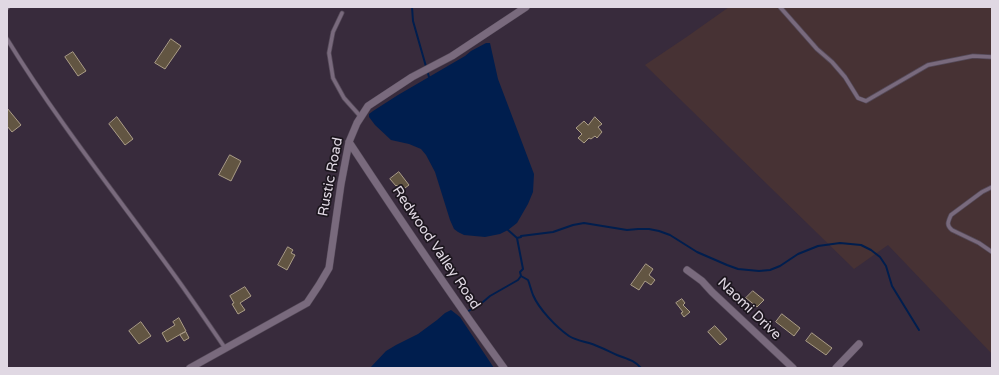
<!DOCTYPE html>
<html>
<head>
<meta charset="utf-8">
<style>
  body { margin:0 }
  #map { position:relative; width:999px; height:375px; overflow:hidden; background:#382b3c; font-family:"Varela Round",sans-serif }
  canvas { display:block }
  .frame { position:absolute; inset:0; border:8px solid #e0d8e3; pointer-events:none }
</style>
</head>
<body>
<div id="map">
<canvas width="999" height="375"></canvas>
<div class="frame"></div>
</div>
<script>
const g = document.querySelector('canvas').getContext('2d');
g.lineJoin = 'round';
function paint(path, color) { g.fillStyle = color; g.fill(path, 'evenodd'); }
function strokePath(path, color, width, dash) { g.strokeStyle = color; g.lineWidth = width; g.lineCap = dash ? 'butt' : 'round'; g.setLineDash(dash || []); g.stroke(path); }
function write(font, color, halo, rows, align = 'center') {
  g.font = font + ' "Varela Round",sans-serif'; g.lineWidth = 3.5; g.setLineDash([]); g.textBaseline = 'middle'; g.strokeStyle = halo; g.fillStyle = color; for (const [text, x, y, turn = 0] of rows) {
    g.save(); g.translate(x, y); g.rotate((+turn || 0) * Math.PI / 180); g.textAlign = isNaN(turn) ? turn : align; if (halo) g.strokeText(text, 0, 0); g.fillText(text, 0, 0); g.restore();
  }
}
paint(new Path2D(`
  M 729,7 L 992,7 L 992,354 L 888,245 L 854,269 L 645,65 L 688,36 Z`), '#473234');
paint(new Path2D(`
  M 486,43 L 490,43 L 498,79 L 534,174 L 533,192 L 528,204 L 517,223 L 508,230 L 500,234 L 485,237 L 464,235 L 458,232 L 454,229 L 450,220 L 435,172 L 426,155 L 421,149 L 409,144 L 391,140 L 375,125 L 369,117 L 369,114 L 373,111 L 398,95 L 465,56 L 471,51 Z
  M 451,310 L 460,317 L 494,368 L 370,368 L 386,351 L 396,345 L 418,334 L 437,320 L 445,313 Z`), '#001e4e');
strokePath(new Path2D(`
  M 412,7 L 413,21 L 429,77
  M 517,238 L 521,237 L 521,236 L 553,232 L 573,225 L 584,223 L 627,230 L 638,229 L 649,229 L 659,231 L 670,235 L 697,252 L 727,265 L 738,269 L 759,271 L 770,270 L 780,266 L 798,254 L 818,246 L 840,243 L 861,245 L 871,250 L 880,257 L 886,266 L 892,286 L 919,330
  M 521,276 L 528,280 C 530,285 531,290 533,295 C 539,309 556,327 569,336 C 575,340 582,341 589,343 C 599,346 608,351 617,355 C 627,359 634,360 641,368
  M 467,312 L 483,302 L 490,296 L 518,280 L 521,276 L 520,272 L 523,269 L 517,238 L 508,230`), '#001e4e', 2);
const building = new Path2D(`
  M 171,39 L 181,46 L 165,69 L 155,63 Z
  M 73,52 L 86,71 L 78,76 L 65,57 Z
  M 7,108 L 21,125 L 12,132 L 7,126 Z
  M 117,117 L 133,139 L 125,145 L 109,124 Z
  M 595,117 L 602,124 L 598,127 L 602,132 L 597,138 L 595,136 L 591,139 L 589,138 L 584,143 L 578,138 L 582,134 L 576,128 L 584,121 L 588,125 Z
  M 230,155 L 241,161 L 231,181 L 219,175 Z
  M 399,172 L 409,185 L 401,191 L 397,185 L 396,186 L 390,179 Z
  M 288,247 L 293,250 L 291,253 L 295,255 L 287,270 L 278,265 Z
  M 646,264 L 653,269 L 649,275 L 655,280 L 651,285 L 645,281 L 639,290 L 631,285 Z
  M 245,287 L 251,296 L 240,303 L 245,310 L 238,314 L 232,304 L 234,303 L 230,296 Z
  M 753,291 L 764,300 L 757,307 L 746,298 Z
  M 682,299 L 685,303 L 683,305 L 690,312 L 684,317 L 681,313 L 683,312 L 676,303 Z
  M 782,314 L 800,328 L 794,336 L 776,322 Z
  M 179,318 L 186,331 L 167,342 L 162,333 L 175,325 L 173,322 Z
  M 141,322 L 151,336 L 139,344 L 129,331 Z
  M 715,326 L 727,339 L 720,345 L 708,332 Z
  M 186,332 L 189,338 L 184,341 L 180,335 Z
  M 812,333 L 832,348 L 826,355 L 806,341 Z`);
paint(building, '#625542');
strokePath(building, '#ab9d87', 1);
const lane = new Path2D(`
  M 780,7 L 817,49 L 832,62 L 845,77 L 858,98 L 866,101 L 928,65 L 973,56 L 992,57
  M 7,8 L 8,7
  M 342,13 L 333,32 L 329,53 L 333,78 L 344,98 L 361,117
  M 7,39 C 59,124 122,202 180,283 C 195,304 210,326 225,348
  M 992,187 L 982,192 L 951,215 C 948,222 946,225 952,230 L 979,243 L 992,252`);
const street = new Path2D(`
  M 349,142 C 399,218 450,294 504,368
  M 687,270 L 702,281 L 712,292 L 793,368
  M 190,368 L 307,303 L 319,285 L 329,268 L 341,184 L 349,142 L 357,123 L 368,106 L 412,77 L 452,56 L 526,7
  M 836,368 L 859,344`);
strokePath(lane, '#554a59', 5);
strokePath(street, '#554a59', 8);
strokePath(lane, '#796a7d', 3.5);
strokePath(street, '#796a7d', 7);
write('14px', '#e0d8e3', '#1c161e', [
  ["Rustic Road",331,177,-79],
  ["Redwood Valley Road",436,248,56],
  ["Naomi Drive",749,309,44]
]);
</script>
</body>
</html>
